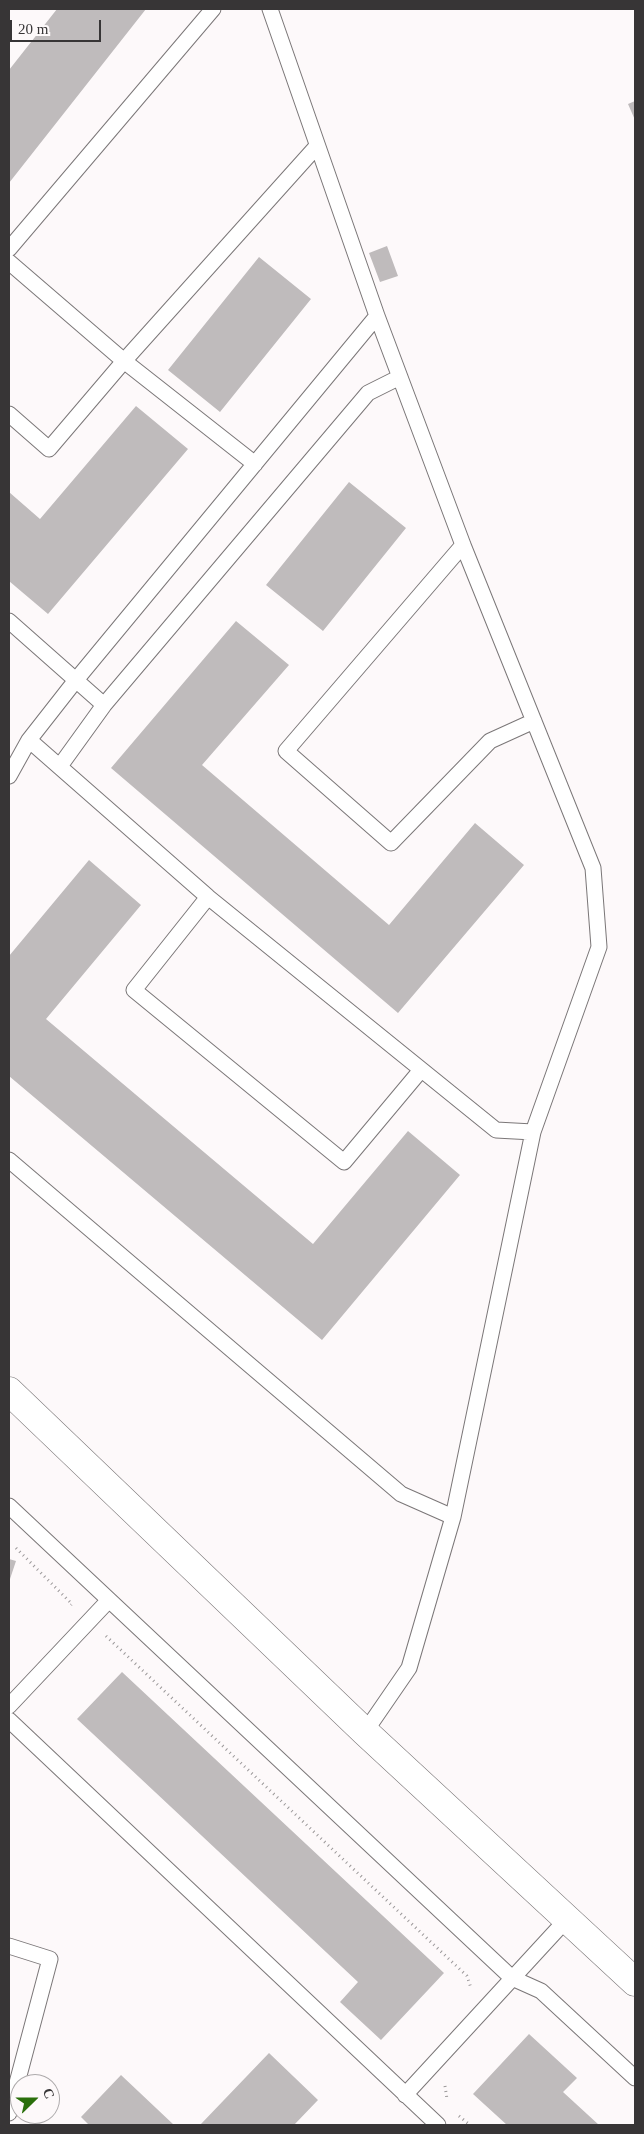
<!DOCTYPE html>
<html>
<head>
<meta charset="utf-8">
<style>
  body { margin:0 }
  #map { position:relative; width:644px; height:2134px; overflow:hidden; background:#fdf9fa; font-family:"Times New Roman",serif }
  canvas { display:block }
  .frame { position:absolute; inset:0; border:10px solid #373536; pointer-events:none }
  .north { position:absolute; left:10px; top:2074px; width:50px; height:50px; box-sizing:border-box; background:#fdf9fa; border:1px solid #aeabac; border-radius:50%; rotate:68deg; font-size:14px; font-weight:700; line-height:20px; text-align:center; color:#373536 }
  .north::after { content:''; display:block; margin:auto; width:18px; height:22px; background:#2a6f0b; clip-path:polygon(50% 0,100% 100%,50% 72%,0 100%) }
  .scale { position:absolute; left:10px; top:20px; width:91px; height:22px; box-sizing:border-box; border:2px solid #373536; border-top:0; padding-left:6px; font-size:15px; line-height:18px; white-space:nowrap; color:#373536; -webkit-text-stroke:4px #fdf9fa; paint-order:stroke }
</style>
</head>
<body>
<div id="map">
<canvas width="644" height="2134"></canvas>
<div class="frame"></div>
<div class="north">С</div>
<div class="scale">20 m</div>
</div>
<script>
const g = document.querySelector('canvas').getContext('2d');
g.lineJoin = 'round';
function paint(path, color) { g.fillStyle = color; g.fill(path, 'evenodd'); }
function strokePath(path, color, width, dash) { g.strokeStyle = color; g.lineWidth = width; g.lineCap = dash ? 'butt' : 'round'; g.setLineDash(dash || []); g.stroke(path); }
paint(new Path2D(`
  M 57,9 L 146,9 L 9,183 L 9,70 Z
  M 635,101 L 635,120 L 628,104 Z
  M 387,246 L 398,276 L 380,282 L 369,253 Z
  M 259,257 L 311,299 L 220,412 L 168,370 Z
  M 136,406 L 188,449 L 48,614 L 9,581 L 9,492 L 40,519 Z
  M 349,482 L 406,528 L 323,631 L 266,585 Z
  M 236,621 L 289,665 L 202,765 L 389,925 L 475,823 L 524,865 L 398,1013 L 111,768 Z
  M 89,860 L 141,905 L 46,1019 L 313,1244 L 408,1131 L 460,1175 L 322,1340 L 9,1076 L 9,956 Z
  M 9,1559 L 16,1561 L 9,1582 Z
  M 122,1672 L 444,1973 L 381,2040 L 340,2002 L 358,1982 L 77,1719 Z
  M 529,2034 L 577,2078 L 563,2092 L 599,2125 L 507,2125 L 473,2094 Z
  M 269,2053 L 318,2100 L 294,2125 L 200,2125 Z
  M 121,2075 L 174,2125 L 89,2125 L 81,2117 Z`), '#bfbbbc');
const service = new Path2D(`
  M 270,9 L 377,316 L 463,545 L 593,868 L 599,947 L 533,1132 L 453,1517 L 409,1668 L 365,1732
  M 9,249 L 213,9
  M 9,262 L 124,361 L 317,146
  M 9,414 L 49,449 L 124,361 L 255,464
  M 463,545 L 286,751 L 391,843 L 490,741 L 534,721
  M 9,621 L 104,705
  M 29,740 L 208,897 L 496,1130 L 533,1132
  M 60,766 L 104,705 L 368,393 L 400,377
  M 9,776 L 29,740 L 76,680 L 377,316
  M 208,897 L 134,990 L 344,1162 L 421,1070
  M 9,1160 L 401,1494 L 453,1517
  M 9,1506 L 512,1978 L 541,1991 L 635,2078
  M 9,1706 L 109,1600
  M 9,1720 L 438,2125
  M 9,1946 L 50,1959 L 9,2113
  M 405,2095 L 567,1919`);
const minor = new Path2D(`
  M 9,1391 L 365,1732 L 635,1982`);
strokePath(service, '#7b7778', 17);
strokePath(minor, '#7b7778', 29);
strokePath(new Path2D(`
  M 16,1548 L 72,1604 L 71,1605
  M 106,1636 L 467,1976 L 471,1988
  M 445,2086 L 447,2099
  M 459,2116 L 470,2125`), '#9b9899', 3, [1, 4]);
strokePath(service, '#fff', 15);
strokePath(minor, '#fff', 28);
</script>
</body>
</html>
